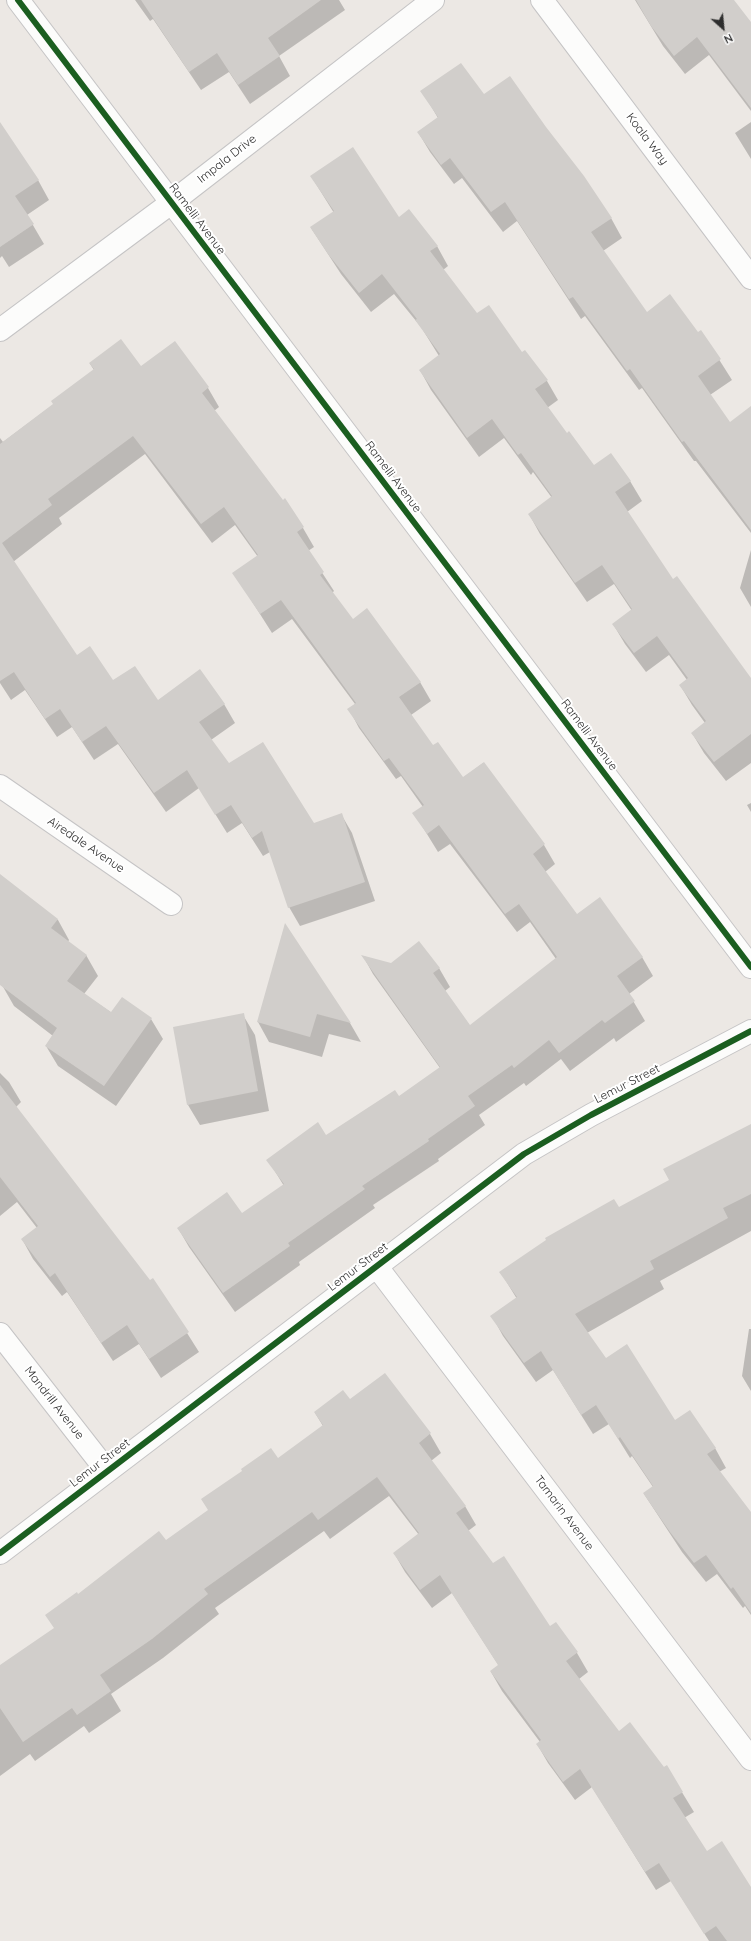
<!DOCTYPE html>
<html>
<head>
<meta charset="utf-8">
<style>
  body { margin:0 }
  #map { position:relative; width:751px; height:1941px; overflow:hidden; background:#ece8e4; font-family:Quicksand,sans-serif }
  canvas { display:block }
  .north { position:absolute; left:703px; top:8px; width:40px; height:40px; -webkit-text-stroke:3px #fff; paint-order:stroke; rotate:153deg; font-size:11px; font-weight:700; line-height:16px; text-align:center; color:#2e2e2e }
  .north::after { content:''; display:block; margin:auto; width:14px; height:18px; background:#2e2e2e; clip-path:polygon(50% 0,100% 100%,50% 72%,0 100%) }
</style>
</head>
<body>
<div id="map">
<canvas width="751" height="1941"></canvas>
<div class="north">N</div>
</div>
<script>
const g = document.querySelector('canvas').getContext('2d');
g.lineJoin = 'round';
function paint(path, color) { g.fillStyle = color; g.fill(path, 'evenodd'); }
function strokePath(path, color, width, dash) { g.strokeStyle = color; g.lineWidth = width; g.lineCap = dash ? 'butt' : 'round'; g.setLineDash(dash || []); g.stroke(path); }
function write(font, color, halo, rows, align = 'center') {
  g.font = font + ' Quicksand,sans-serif'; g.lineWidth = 4; g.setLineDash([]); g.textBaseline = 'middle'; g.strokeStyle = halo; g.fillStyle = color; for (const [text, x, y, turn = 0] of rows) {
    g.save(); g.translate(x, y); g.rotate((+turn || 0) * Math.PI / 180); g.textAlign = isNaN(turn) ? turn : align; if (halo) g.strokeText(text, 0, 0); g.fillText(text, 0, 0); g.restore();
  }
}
paint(new Path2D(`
  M 135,0 L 339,0 L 345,10 L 279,56 L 290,76 L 250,104 L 229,72 L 201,90 L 153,19 L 150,21 Z
  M 635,0 L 733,0 L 751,23 L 751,111 L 709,55 L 685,74 L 663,46 Z
  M 422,91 L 483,96 L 611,218 L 622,238 L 603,251 L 646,313 L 698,333 L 701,331 L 732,380 L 710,395 L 730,423 L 751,407 L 751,533 L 696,461 L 694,461 L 642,388 L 639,390 L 585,316 L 581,319 L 517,221 L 503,232 L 462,178 L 454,184 L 430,152 L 418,132 L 438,118 Z
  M 751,122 L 751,159 L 735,133 Z
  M 0,131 L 38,180 L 49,200 L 27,215 L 44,244 L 9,267 L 2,256 L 0,258 Z
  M 311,176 L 399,218 L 437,246 L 448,266 L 443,270 L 477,315 L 522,353 L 547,381 L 558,400 L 547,408 L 567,434 L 594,467 L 630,481 L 642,501 L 627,512 L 673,581 L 751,680 L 751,763 L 726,781 L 704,753 L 692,733 L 705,723 L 692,705 L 680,685 L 687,680 L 669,655 L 646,672 L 625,644 L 613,624 L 632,611 L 614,584 L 587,602 L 540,534 L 529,514 L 552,498 L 533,472 L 531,475 L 504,438 L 479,457 L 431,390 L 420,370 L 439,356 L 421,327 L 394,294 L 371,312 L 341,274 L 311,228 L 334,213 Z
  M 174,343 L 208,388 L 219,407 L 214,411 L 283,501 L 285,500 L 303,528 L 314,547 L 308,551 L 334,591 L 332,593 L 353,620 L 420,682 L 431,701 L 411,715 L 433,747 L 463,778 L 483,763 L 544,845 L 555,864 L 545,872 L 577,915 L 642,957 L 653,976 L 629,994 L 645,1021 L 616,1042 L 614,1038 L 570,1071 L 561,1059 L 526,1086 L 524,1083 L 479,1115 L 485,1125 L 438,1159 L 439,1161 L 373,1205 L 375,1208 L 299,1262 L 300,1265 L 235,1312 L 189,1247 L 178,1228 L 242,1214 L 284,1186 L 268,1160 L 326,1136 L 399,1097 L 440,1068 L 373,974 L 363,956 L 391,964 L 439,968 L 450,987 L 445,991 L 470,1026 L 556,959 L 530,922 L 517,932 L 450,844 L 438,852 L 414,813 L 423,807 L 401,776 L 396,779 L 359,728 L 349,709 L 355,704 L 292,619 L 272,633 L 234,573 L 258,557 L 235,525 L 212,543 L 145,454 L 59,518 L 62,524 L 13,562 L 76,656 L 113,682 L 158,701 L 224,704 L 235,723 L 211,740 L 229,765 L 313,824 L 341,814 L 352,833 L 375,901 L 300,926 L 289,907 L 270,852 L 263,856 L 242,823 L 227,833 L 199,788 L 166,812 L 118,744 L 94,760 L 72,727 L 57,737 L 25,690 L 11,700 L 0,683 L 0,438 L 3,442 L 54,404 L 94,370 L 90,364 L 141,367 Z
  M 751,550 L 751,607 L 740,588 Z
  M 751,803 L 751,812 L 747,805 Z
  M 0,875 L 58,920 L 69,940 L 68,942 L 86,955 L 98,976 L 84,994 L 112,1013 L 151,1019 L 163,1039 L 116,1106 L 58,1066 L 46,1046 L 53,1036 L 14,1006 L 2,985 L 0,977 Z
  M 285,925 L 350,1023 L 361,1042 L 329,1034 L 322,1057 L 269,1042 L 258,1022 Z
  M 243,1015 L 255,1035 L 269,1111 L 200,1125 L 188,1105 Z
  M 0,1073 L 9,1082 L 21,1102 L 16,1107 L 149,1281 L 153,1279 L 199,1352 L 161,1378 L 139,1344 L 113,1361 L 67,1292 L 62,1296 L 33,1259 L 22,1239 L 37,1228 L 17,1202 L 0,1216 Z
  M 751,1125 L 751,1231 L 660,1281 L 664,1289 L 587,1333 L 605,1359 L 675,1422 L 715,1448 L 726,1468 L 719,1472 L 751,1513 L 751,1615 L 745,1606 L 743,1608 L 717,1574 L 706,1582 L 682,1552 L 644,1494 L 653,1487 L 632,1456 L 630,1458 L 609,1424 L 593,1434 L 553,1370 L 536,1382 L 503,1336 L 492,1316 L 517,1299 L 501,1273 L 671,1180 Z
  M 749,1329 L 751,1329 L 751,1391 L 742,1376 Z
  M 385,1374 L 430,1434 L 441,1453 L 431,1461 L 465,1506 L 476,1525 L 468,1531 L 493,1564 L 550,1628 L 556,1623 L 577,1653 L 588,1672 L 579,1679 L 619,1732 L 663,1768 L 666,1766 L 694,1812 L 684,1818 L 706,1852 L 751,1888 L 751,1941 L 709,1941 L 671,1881 L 656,1890 L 592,1787 L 575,1800 L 548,1763 L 537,1744 L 540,1742 L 502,1691 L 491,1672 L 499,1666 L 452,1593 L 432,1608 L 405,1572 L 394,1553 L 419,1535 L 389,1496 L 330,1539 L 324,1531 L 215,1608 L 219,1614 L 163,1658 L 111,1694 L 121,1711 L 89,1733 L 84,1726 L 35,1761 L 30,1754 L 0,1776 L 0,1666 L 55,1629 L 78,1596 L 166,1542 L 323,1426 L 315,1413 L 350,1401 Z`), '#0003');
paint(new Path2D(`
  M 141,0 L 321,0 L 268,38 L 280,56 L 238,85 L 217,53 L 189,72 Z
  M 636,0 L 734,0 L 751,22 L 751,108 L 697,37 L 674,56 L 651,26 Z
  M 461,63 L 484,94 L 510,76 L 546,127 L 584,176 L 612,218 L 591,232 L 647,312 L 670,294 L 698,332 L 701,330 L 721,359 L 698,376 L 730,422 L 751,406 L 751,530 L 684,441 L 682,442 L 630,369 L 627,371 L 573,297 L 569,299 L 505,202 L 491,212 L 450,158 L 441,165 L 417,132 L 438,117 L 420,91 Z
  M 0,122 L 39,180 L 15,196 L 34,224 L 0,247 Z
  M 353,147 L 399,217 L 409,209 L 438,246 L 430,251 L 477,313 L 489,305 L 522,352 L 525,350 L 548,380 L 535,389 L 567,433 L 569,431 L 594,465 L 611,453 L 631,481 L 615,492 L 673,579 L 677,576 L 751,678 L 751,734 L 714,762 L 691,733 L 706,721 L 679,685 L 688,678 L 657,636 L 634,653 L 612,624 L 632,609 L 602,565 L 575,583 L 528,514 L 552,496 L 521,453 L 518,455 L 492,419 L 467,438 L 419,370 L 440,354 L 415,320 L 417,319 L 382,274 L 359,293 L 328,254 L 310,227 L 334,211 L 310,176 Z
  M 121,339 L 141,366 L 175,341 L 209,387 L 202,393 L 283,500 L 285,498 L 304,527 L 297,532 L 324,572 L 320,575 L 353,619 L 367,608 L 421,682 L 399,697 L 433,745 L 438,742 L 463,777 L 484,762 L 545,844 L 533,854 L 577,914 L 600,897 L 643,957 L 617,976 L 635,1001 L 605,1023 L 602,1020 L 559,1053 L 549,1040 L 514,1068 L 512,1065 L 468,1096 L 475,1106 L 428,1139 L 429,1141 L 362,1186 L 365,1189 L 288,1243 L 290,1246 L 223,1293 L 177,1228 L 227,1192 L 242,1213 L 284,1184 L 266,1160 L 318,1122 L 326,1135 L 395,1090 L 399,1096 L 440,1067 L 361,955 L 391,963 L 419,941 L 440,968 L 433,973 L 470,1025 L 557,957 L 519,904 L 505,914 L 439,825 L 427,834 L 412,813 L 424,805 L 389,758 L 384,761 L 347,709 L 356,703 L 281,600 L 260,614 L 232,573 L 258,555 L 224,507 L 201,524 L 133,436 L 48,499 L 52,505 L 2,543 L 77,655 L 90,646 L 113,680 L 135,666 L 158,700 L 200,669 L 225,704 L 199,722 L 229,763 L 263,742 L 314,823 L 342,813 L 365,882 L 288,908 L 262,831 L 252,838 L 231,805 L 215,815 L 187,770 L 154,793 L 106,726 L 82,742 L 60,709 L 45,719 L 14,672 L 0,681 L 0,444 L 53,404 L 51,401 L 94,369 L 89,363 Z
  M 0,874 L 58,919 L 51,928 L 87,955 L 67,981 L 111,1012 L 122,997 L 152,1018 L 104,1086 L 45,1046 L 57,1028 L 0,985 Z
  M 285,923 L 351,1023 L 317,1014 L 310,1037 L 257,1022 Z
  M 244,1013 L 258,1091 L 187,1105 L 173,1027 Z
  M 0,1085 L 150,1280 L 153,1278 L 189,1332 L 149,1359 L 127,1325 L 101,1343 L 55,1273 L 50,1277 L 21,1239 L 38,1226 L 0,1177 Z
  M 751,1124 L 751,1194 L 723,1208 L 728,1218 L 650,1261 L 654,1269 L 575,1314 L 606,1358 L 627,1344 L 675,1420 L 690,1410 L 716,1448 L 707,1454 L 751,1512 L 751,1613 L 733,1587 L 731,1589 L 706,1555 L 694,1563 L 670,1532 L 643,1493 L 653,1486 L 620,1437 L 618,1439 L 596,1405 L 581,1415 L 541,1351 L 524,1363 L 490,1316 L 517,1297 L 499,1272 L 546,1240 L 545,1238 L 614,1199 L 619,1207 L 669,1180 L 663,1169 Z
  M 385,1373 L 431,1433 L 419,1443 L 466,1506 L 456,1513 L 493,1563 L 504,1556 L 550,1626 L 556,1622 L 578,1652 L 566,1661 L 619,1731 L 630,1722 L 664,1767 L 667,1765 L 683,1792 L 673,1798 L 707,1851 L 722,1841 L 751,1887 L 751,1941 L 727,1941 L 716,1926 L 704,1934 L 659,1863 L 645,1872 L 580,1769 L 563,1782 L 536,1744 L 541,1740 L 490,1671 L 498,1665 L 440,1575 L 420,1590 L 393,1553 L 419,1533 L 377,1477 L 318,1520 L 312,1512 L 204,1589 L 208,1594 L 152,1639 L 100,1675 L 111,1691 L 77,1715 L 72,1708 L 23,1742 L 0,1708 L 0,1665 L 54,1628 L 45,1615 L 77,1592 L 78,1594 L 159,1531 L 166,1540 L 208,1510 L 201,1499 L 242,1471 L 241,1469 L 271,1448 L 278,1458 L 323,1425 L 314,1412 L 343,1390 L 350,1399 Z`), '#d1cecb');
const minor = new Path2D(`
  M 18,0 L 751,967
  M 542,0 L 751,278
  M 0,330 L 171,203 L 433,0
  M 0,786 L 171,904
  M 377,1267 L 751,1759
  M 0,1334 L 107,1471
  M 0,1553 L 524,1154 L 591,1115 L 751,1031`);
strokePath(minor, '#c5c4c5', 24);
strokePath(minor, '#fcfcfb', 22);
strokePath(new Path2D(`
  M 18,0 L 751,967
  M 0,1553 L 524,1154 L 591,1115 L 751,1031`), '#1b5e20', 6);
write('12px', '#2e2e2e', '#fff', [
  ["Koala Way",647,139,53],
  ["Impala Drive",227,159,-38],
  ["Ramelli Avenue",197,219,53],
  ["Ramelli Avenue",393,477,53],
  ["Ramelli Avenue",589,735,53],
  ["Airedale Avenue",86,845,34],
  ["Lemur Street",627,1084,-27],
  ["Lemur Street",358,1267,-37],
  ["Mandrill Avenue",54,1403,52],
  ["Lemur Street",100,1463,-37],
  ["Tamarin Avenue",564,1513,53]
]);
</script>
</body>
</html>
